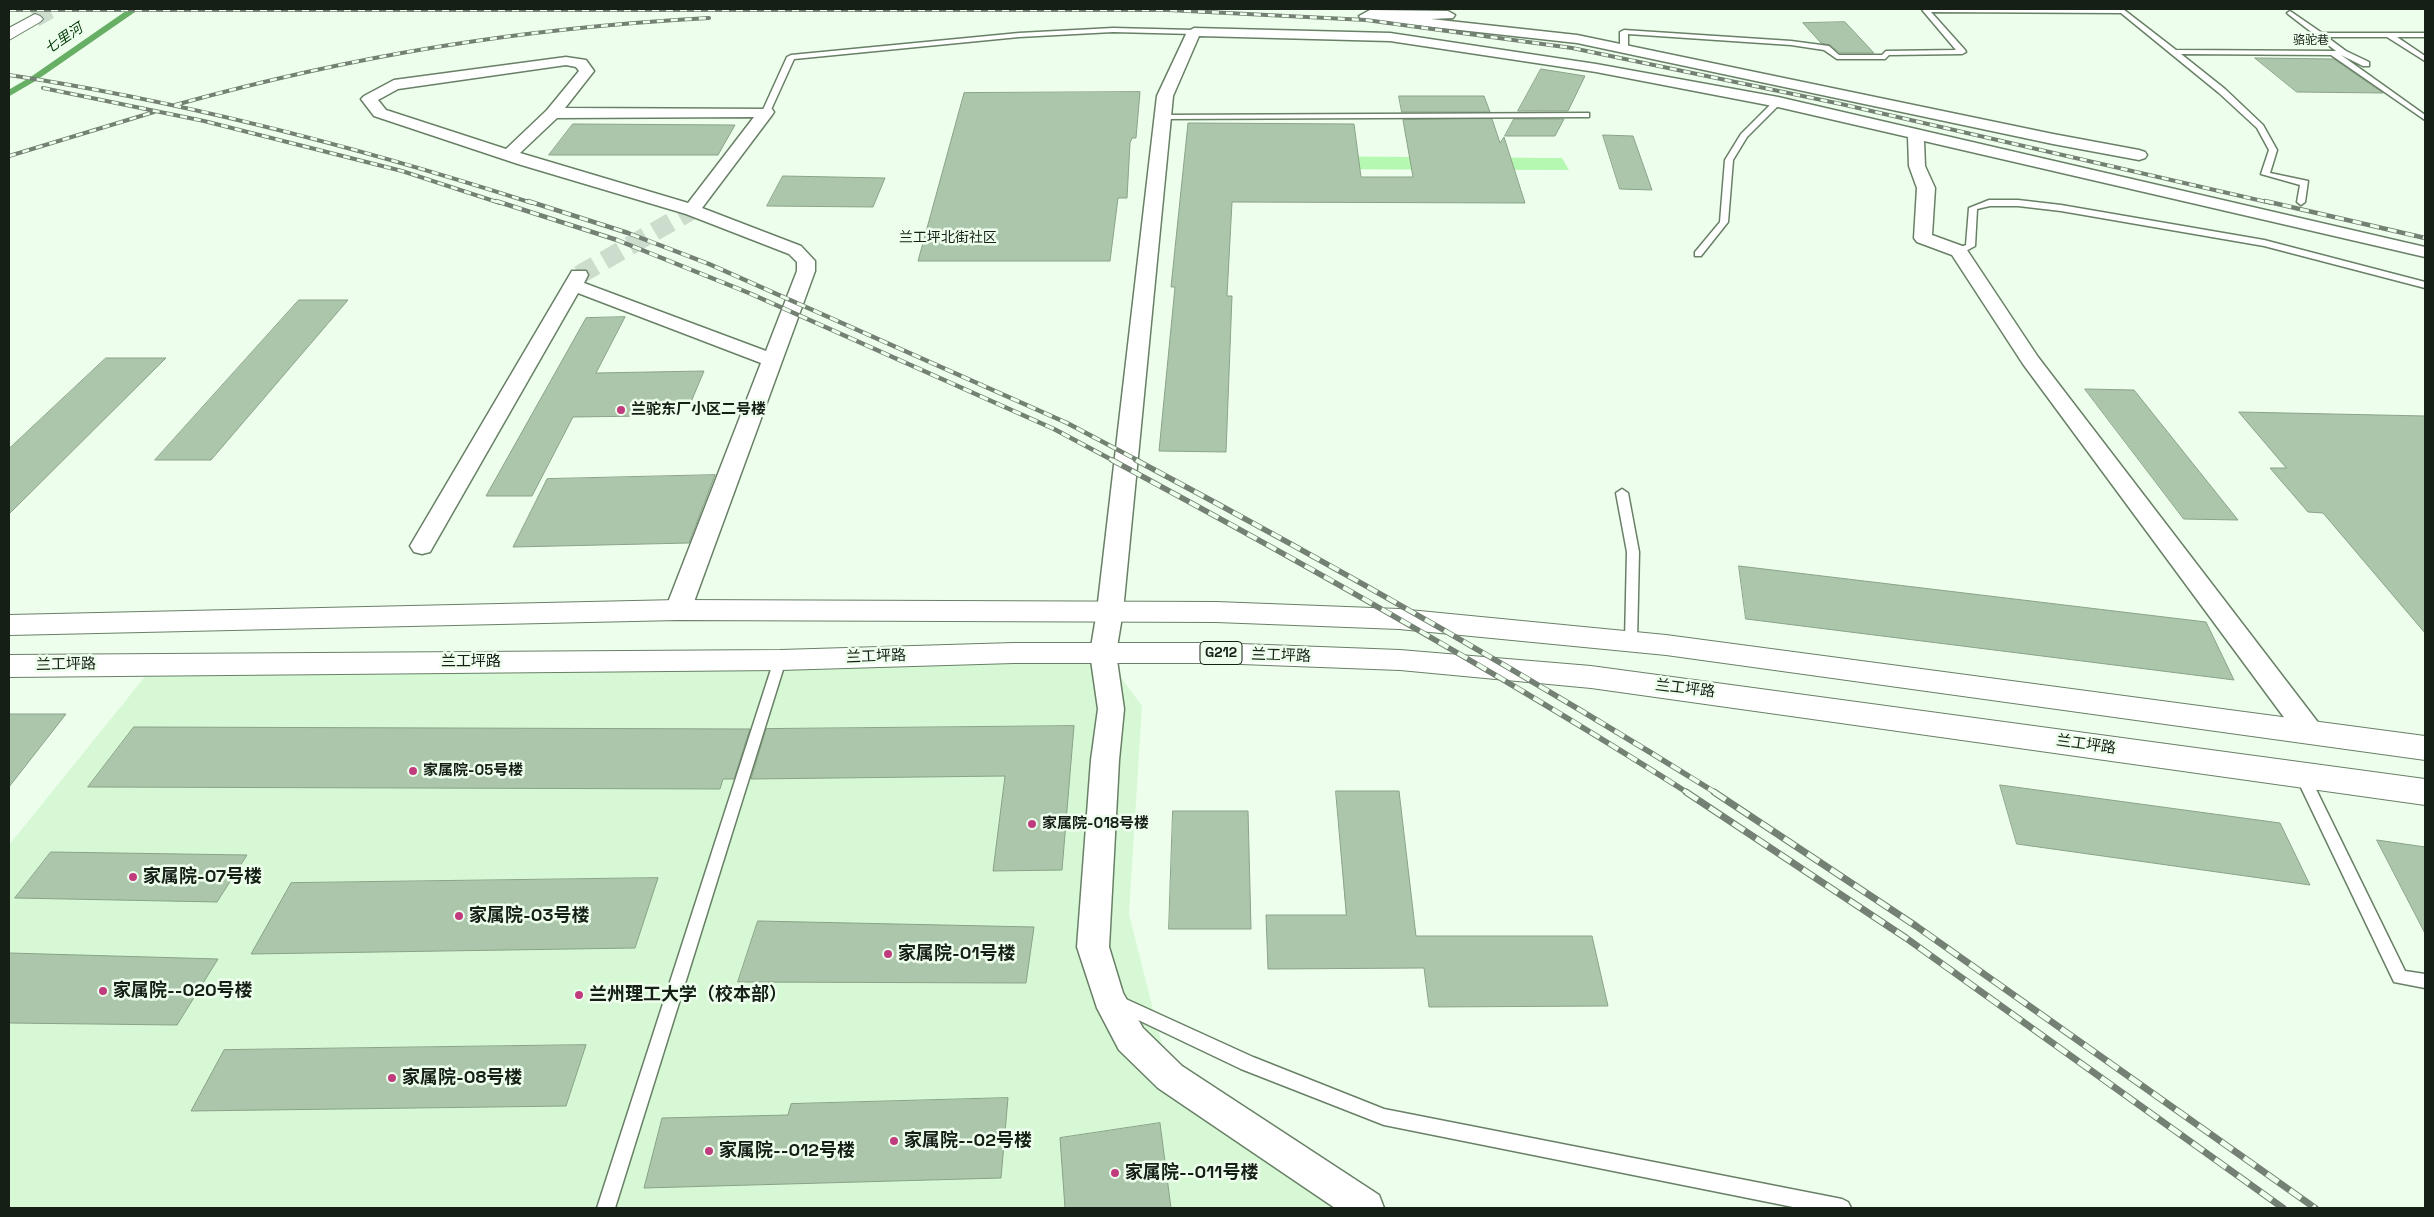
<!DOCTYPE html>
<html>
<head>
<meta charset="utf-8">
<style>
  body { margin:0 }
  #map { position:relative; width:2434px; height:1217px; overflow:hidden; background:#eefeed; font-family:"Space Grotesk",sans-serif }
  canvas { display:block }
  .frame { position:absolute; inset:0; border:10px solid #151f15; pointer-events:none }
</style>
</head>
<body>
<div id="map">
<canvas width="2434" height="1217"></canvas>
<div class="frame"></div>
</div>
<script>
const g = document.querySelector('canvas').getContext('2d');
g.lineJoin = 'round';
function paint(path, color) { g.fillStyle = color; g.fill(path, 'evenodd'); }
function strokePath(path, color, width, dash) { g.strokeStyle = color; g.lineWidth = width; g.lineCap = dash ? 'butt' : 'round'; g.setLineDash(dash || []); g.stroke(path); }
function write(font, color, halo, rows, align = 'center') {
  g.font = font + ' "Space Grotesk","Noto Sans SC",sans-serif'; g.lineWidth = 5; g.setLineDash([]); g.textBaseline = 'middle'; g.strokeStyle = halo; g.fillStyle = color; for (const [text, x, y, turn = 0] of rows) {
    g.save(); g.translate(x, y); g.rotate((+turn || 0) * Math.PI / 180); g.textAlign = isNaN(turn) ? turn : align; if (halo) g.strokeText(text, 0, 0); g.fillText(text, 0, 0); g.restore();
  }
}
paint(new Path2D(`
  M 1103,653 L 1142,706 L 1129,914 L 1170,1077 L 1366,1208 L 9,1208 L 9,845 L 156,663 Z`), '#d7f8d5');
paint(new Path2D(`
  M 1271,156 L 1562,158 L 1569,170 L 1268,169 Z`), '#b5f8b2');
strokePath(new Path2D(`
  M 9,93 L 33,79 L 134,9`), '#66af65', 6);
const building = new Path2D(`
  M 1845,22 L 1874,53 L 1840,53 L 1830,45 L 1821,43 L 1803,23 Z
  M 2255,58 L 2334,59 L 2383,93 L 2297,92 Z
  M 1541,69 L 1585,76 L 1568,111 L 1518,111 Z
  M 1140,92 L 1136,138 L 1132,138 L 1130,143 L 1127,198 L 1118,198 L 1110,261 L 918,261 L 964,93 Z
  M 1399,96 L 1484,96 L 1490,112 L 1402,112 Z
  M 1492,119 L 1500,143 L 1504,137 L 1525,203 L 1232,202 L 1227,296 L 1232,296 L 1226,452 L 1159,451 L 1175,287 L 1171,287 L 1188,123 L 1354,124 L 1361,177 L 1413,177 L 1403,120 Z
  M 1514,119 L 1564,119 L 1555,136 L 1505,136 Z
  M 573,124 L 735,125 L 718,155 L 549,155 Z
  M 1603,135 L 1633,136 L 1652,190 L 1620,189 Z
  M 783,176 L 885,178 L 873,207 L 767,206 Z
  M 299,300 L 348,300 L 211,460 L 155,460 Z
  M 625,317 L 596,373 L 704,371 L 691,402 L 652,403 L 646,416 L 573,417 L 532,496 L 486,496 L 586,318 Z
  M 106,358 L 166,358 L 9,514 L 9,449 Z
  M 2085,389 L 2134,390 L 2238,520 L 2184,519 Z
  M 2239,412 L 2425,416 L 2425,633 L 2323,513 L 2308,512 L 2270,468 L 2286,468 Z
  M 715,475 L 689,543 L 513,547 L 547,479 Z
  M 1739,566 L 2206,622 L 2234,680 L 1746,619 Z
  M 9,714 L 66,714 L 9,787 Z
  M 1074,726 L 1062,870 L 993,871 L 1005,776 L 751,779 L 766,729 Z
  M 134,727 L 750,729 L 734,779 L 723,779 L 720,789 L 88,787 Z
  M 2000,785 L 2280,823 L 2310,885 L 2017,844 Z
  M 1336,791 L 1399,791 L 1416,936 L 1592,936 L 1608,1006 L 1429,1007 L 1424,968 L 1268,969 L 1266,915 L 1346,915 Z
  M 1173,811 L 1248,811 L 1251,929 L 1169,929 Z
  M 2377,840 L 2425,847 L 2425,933 Z
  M 51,852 L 247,855 L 217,902 L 15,898 Z
  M 658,878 L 635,948 L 251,954 L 291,883 Z
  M 758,921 L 1034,927 L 1026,983 L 738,982 Z
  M 9,953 L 218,959 L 177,1025 L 9,1023 Z
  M 586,1045 L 566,1106 L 191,1111 L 224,1050 Z
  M 1008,1098 L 1001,1178 L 644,1188 L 662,1118 L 788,1115 L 791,1104 Z
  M 1160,1123 L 1171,1208 L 1065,1208 L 1060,1138 Z`);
paint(building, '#abc6aa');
strokePath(building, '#8aa388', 1);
strokePath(new Path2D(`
  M 579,275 L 692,210`), '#cdddcd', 19, [19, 10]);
strokePath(new Path2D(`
  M 35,19 L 52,9`), '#cdddcd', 17, [17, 8]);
const service = new Path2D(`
  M 1922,9 L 2123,9 L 2176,50 L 2336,51 L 2288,14 L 2287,13 L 2290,11 L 2322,33 L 2425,33 L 2425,37 L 2397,37 L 2425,56 L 2425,61 L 2387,37 L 2327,37 L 2346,51 L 2369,62 L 2369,66 L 2363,66 L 2341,55 L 2425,115 L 2425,120 L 2331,55 L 2181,54 L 2225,89 L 2263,125 L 2277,150 L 2270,173 L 2308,181 L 2305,202 L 2301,205 L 2297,202 L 2300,185 L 2261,174 L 2269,150 L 2257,128 L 2219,93 L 2121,13 L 1931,12 L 1965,50 L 1966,52 L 1962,54 L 1889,55 L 1885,59 L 1837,59 L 1824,50 L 1791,45 L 1628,34 L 1628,49 L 1624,51 L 1620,49 L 1620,32 L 1624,30 L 1791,41 L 1829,46 L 1839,55 L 1882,55 L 1886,51 L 1956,50 L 1923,11 Z
  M 1113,28 L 1194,30 L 1198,32 L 1194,34 L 1113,32 L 1019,37 L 794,59 L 770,112 L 766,114 L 762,112 L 787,57 L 791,55 L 1019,33 Z
  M 1775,100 L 1782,102 L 1747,137 L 1733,160 L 1728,222 L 1701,256 L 1695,256 L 1695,252 L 1720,222 L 1725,160 L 1741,134 Z
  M 1586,113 L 1589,113 L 1589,117 L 1163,119 L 1159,117 L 1163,115 Z
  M 1989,200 L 2018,200 L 2061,205 L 2264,240 L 2425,282 L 2425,288 L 2264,246 L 2061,211 L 2018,206 L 1990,206 L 1977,209 L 1975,246 L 1962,253 L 1956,253 L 1956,249 L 1966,245 L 1969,208 Z
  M 1622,489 L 1628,493 L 1639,552 L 1637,641 L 1631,646 L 1625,641 L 1627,552 L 1616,493 Z
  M 780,655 L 785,657 L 786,660 L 615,1208 L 597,1208 L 774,660 L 775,657 Z
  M 2302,769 L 2307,771 L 2309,775 L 2405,971 L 2425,974 L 2425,988 L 2394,982 L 2295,775 L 2297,771 Z
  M 1117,995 L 1253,1057 L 1384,1109 L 1842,1199 L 1848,1202 L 1851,1208 L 1798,1208 L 1384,1125 L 1241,1069 L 1111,1007 L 1109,1002 L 1111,997 Z`);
const minor = new Path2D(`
  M 1370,10 L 1448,11 L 1455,15 L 1453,18 L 1431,19 L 1577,35 L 2053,134 L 2139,150 L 2145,152 L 2147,155 L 2145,158 L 2139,160 L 2053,144 L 1577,43 L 1361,19 L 1359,16 Z
  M 1194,28 L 1390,33 L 1596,64 L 1778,97 L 2425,247 L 2425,257 L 1924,141 L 1925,166 L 1935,188 L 1932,235 L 1965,247 L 2038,357 L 2320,725 L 2324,732 L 2320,739 L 2310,743 L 2300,739 L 2023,364 L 1952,255 L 1917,242 L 1914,238 L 1917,188 L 1909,166 L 1908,137 L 1778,107 L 1596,72 L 1390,41 L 1199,36 L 1173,96 L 1123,611 L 1116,653 L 1124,709 L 1119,760 L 1109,947 L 1123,993 L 1143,1028 L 1182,1066 L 1379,1195 L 1384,1208 L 1335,1208 L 1158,1088 L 1119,1050 L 1097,1008 L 1077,947 L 1091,760 L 1098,709 L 1090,653 L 1097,611 L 1157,96 L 1187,32 Z
  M 566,57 L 586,60 L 594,71 L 565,108 L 772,109 L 774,112 L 772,115 L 702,208 L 801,246 L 815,261 L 815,271 L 691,610 L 687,616 L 678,619 L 669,616 L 665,610 L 761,363 L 578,293 L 430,552 L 422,554 L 414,552 L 410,546 L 572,271 L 586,271 L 588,275 L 584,283 L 766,351 L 797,271 L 797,262 L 789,254 L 686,214 L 518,164 L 374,116 L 361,99 L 364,96 L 394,80 ZM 566,65 L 576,67 L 579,71 L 547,110 L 506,149 L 386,110 L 378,100 L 398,89 ZM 754,117 L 688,203 L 520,153 L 557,118 Z`);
const tertiary = new Path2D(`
  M 35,14 L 40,16 L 43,19 L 40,22 L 9,40 L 9,28 Z`);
const trunk = new Path2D(`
  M 678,600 L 1216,602 L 1399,609 L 1666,635 L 2425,736 L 2425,760 L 1666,655 L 1399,629 L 1216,622 L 678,620 L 9,635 L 9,615 Z
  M 1014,643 L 1214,643 L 1400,650 L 1591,666 L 2425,779 L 2425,805 L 1591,688 L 1400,670 L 1214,663 L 1014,663 L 780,670 L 9,677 L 9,655 L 780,650 Z`);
strokePath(service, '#688066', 3);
strokePath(minor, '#688066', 3);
strokePath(tertiary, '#688066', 2);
strokePath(trunk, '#688066', 2);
paint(service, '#fff');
paint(minor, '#fff');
paint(tertiary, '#fff');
paint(trunk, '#fff');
const railFar3 = new Path2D(`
  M 9,10 L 251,10
  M 246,10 L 1168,10 L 1366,20 L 1572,48 L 1841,104 L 2271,203
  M 9,75 C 187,102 361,148 532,203
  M 43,88 L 204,121 L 402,171 L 500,203
  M 175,105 C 355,55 523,28 709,18
  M 9,156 L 154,112`);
const railFar2 = new Path2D(`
  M 496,201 L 617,240 L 749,293 L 1054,429 L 1114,461
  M 528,201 L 628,233 L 709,264 L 1067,423 L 1139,461
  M 2265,201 L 2425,238`);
const railFar1 = new Path2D(`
  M 1112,460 C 1307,565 1501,674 1688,793
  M 1136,460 C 1333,565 1527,675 1716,793`);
const rail = new Path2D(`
  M 1686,792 L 1906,938 L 2283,1208
  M 1714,792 L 1916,926 L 2315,1208`);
strokePath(railFar3, '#738073', 4);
strokePath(railFar2, '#738073', 4.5);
strokePath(railFar1, '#738073', 5.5);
strokePath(rail, '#738073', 7);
strokePath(railFar3, '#eefeed', 2.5, [7]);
strokePath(railFar2, '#eefeed', 3, [9]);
strokePath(railFar1, '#eefeed', 4, [11]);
strokePath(rail, '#eefeed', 5, [14]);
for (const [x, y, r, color] of [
  [621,410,5,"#c13c7e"],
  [413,771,5,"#c13c7e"],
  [1032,824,5,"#c13c7e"],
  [133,877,5,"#c13c7e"],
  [459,916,5,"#c13c7e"],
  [888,954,5,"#c13c7e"],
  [103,991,5,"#c13c7e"],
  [579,995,5,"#c13c7e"],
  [392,1078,5,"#c13c7e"],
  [894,1141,5,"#c13c7e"],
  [709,1151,5,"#c13c7e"],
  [1115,1173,5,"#c13c7e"]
]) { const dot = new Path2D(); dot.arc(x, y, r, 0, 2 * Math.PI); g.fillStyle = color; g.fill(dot); strokePath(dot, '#eefeed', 2); }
write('12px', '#151f15', '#eefeed', [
  ["骆驼巷",2311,41]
]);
write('italic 14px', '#033907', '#eefeed', [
  ["七里河",64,39,-34]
]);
write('14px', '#151f15', '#eefeed', [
  ["兰工坪北街社区",948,238]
]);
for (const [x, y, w] of [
  [1221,653,42]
]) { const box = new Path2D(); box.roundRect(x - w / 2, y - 11.5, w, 23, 4); g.fillStyle = '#eefeed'; g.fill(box); strokePath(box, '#151f15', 1); }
write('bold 14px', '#151f15', null, [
  ["G212",1221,653]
]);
write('bold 15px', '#151f15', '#eefeed', [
  ["兰驼东厂小区二号楼",631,410],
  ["家属院-05号楼",423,771],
  ["家属院-018号楼",1042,824]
], 'left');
write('15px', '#151f15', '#eefeed', [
  ["兰工坪路",1281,656,2],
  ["兰工坪路",876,657,-2],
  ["兰工坪路",471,662],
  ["兰工坪路",66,665,-1],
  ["兰工坪路",1685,689,7],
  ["兰工坪路",2086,745,8]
]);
write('bold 18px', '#151f15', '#eefeed', [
  ["家属院-07号楼",143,877],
  ["家属院-03号楼",469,916],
  ["家属院-01号楼",898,954],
  ["家属院--020号楼",113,991],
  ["兰州理工大学（校本部）",589,995],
  ["家属院-08号楼",402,1078],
  ["家属院--02号楼",904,1141],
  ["家属院--012号楼",719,1151],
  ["家属院--011号楼",1125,1173]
], 'left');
</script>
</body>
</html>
